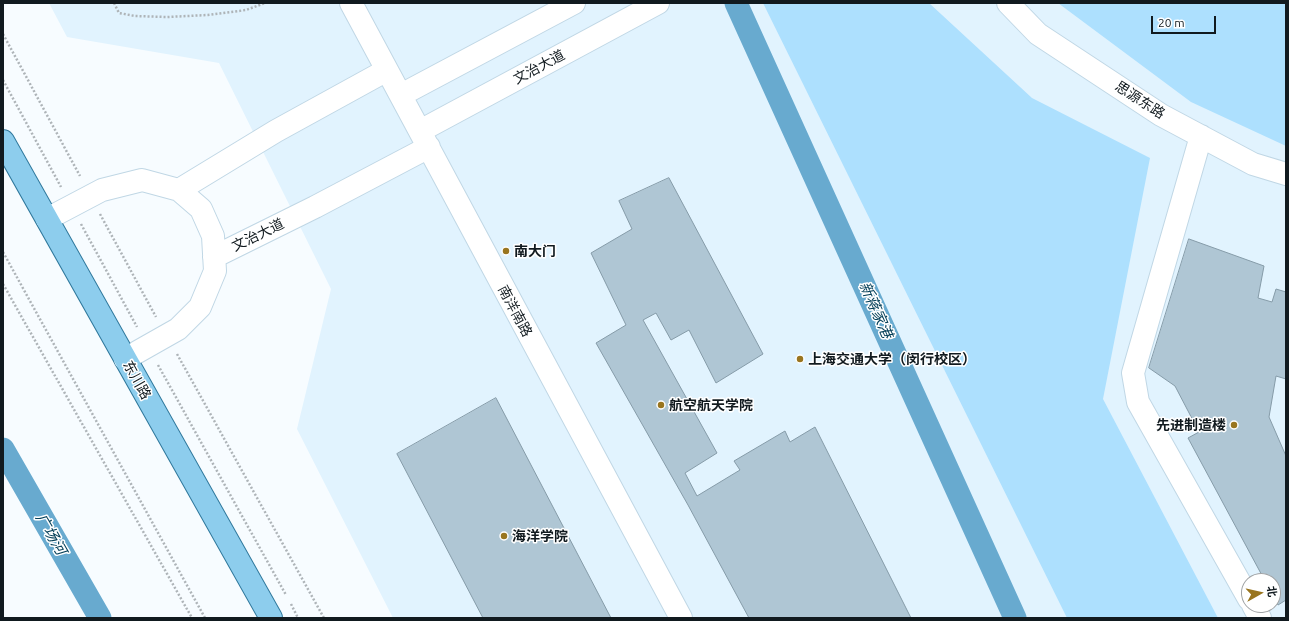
<!DOCTYPE html>
<html>
<head>
<meta charset="utf-8">
<style>
  body { margin:0 }
  #map { position:relative; width:1289px; height:621px; overflow:hidden; background:#f7fcff; font-family:Ubuntu,"Noto Sans SC",sans-serif }
  canvas { display:block }
  .frame { position:absolute; inset:0; border:4px solid #111a1f; pointer-events:none }
  .north { position:absolute; left:1241px; top:573px; width:40px; height:40px; box-sizing:border-box; background:#fff; border:1px solid #a0a3a5; border-radius:50%; rotate:82deg; font-size:11px; font-weight:700; line-height:16px; text-align:center; color:#111a1f }
  .north::after { content:''; display:block; margin:auto; width:14px; height:18px; background:#99751f; clip-path:polygon(50% 0,100% 100%,50% 72%,0 100%) }
  .scale { position:absolute; left:1151px; top:16px; width:65px; height:18px; box-sizing:border-box; border:2px solid #111a1f; border-top:0; padding-left:5px; font-size:12px; line-height:14px; white-space:nowrap; color:#111a1f; -webkit-text-stroke:3px #fff; paint-order:stroke }
</style>
</head>
<body>
<div id="map">
<canvas width="1289" height="621"></canvas>
<div class="frame"></div>
<div class="north">北</div>
<div class="scale">20 m</div>
</div>
<script>
const g = document.querySelector('canvas').getContext('2d');
g.lineJoin = 'round';
function paint(path, color) { g.fillStyle = color; g.fill(path, 'evenodd'); }
function strokePath(path, color, width, dash) { g.strokeStyle = color; g.lineWidth = width; g.lineCap = dash ? 'butt' : 'round'; g.setLineDash(dash || []); g.stroke(path); }
function write(font, color, halo, rows, align = 'center') {
  g.font = font + ' Ubuntu,"Noto Sans SC",sans-serif'; g.lineWidth = 3; g.setLineDash([]); g.textBaseline = 'middle'; g.strokeStyle = halo; g.fillStyle = color; for (const [text, x, y, turn = 0] of rows) {
    g.save(); g.translate(x, y); g.rotate((+turn || 0) * Math.PI / 180); g.textAlign = isNaN(turn) ? turn : align; if (halo) g.strokeText(text, 0, 0); g.fillText(text, 0, 0); g.restore();
  }
}
paint(new Path2D(`
  M 49,3 L 1286,3 L 1286,618 L 393,618 L 297,429 L 331,289 L 219,63 L 67,37 ZM 1249,581 L 1273,581 L 1273,605 L 1249,605 Z`), '#e1f3fe');
paint(new Path2D(`
  M 763,3 L 929,3 L 1032,98 L 1150,158 L 1103,399 L 1218,618 L 1067,618 Z
  M 1058,3 L 1286,3 L 1286,146 L 1191,102 Z`), '#ade0fe');
strokePath(new Path2D(`
  M 736,3 L 1015,618
  M 3,449 L 100,618`), '#68aacf', 23);
const building = new Path2D(`
  M 669,178 L 763,354 L 716,383 L 689,330 L 671,340 L 656,313 L 643,320 L 717,453 L 685,473 L 697,496 L 740,470 L 734,461 L 785,431 L 790,442 L 815,427 L 911,618 L 749,618 L 688,505 L 596,343 L 626,325 L 591,253 L 632,229 L 619,201 Z
  M 1189,239 L 1264,266 L 1258,298 L 1272,302 L 1276,289 L 1286,292 L 1286,379 L 1276,376 L 1269,417 L 1286,456 L 1286,600 L 1278,605 L 1273,595 L 1273,581 L 1265,581 L 1188,438 L 1199,432 L 1175,386 L 1149,368 Z
  M 496,398 L 611,618 L 483,618 L 397,454 Z`);
paint(building, '#afc6d4');
strokePath(building, '#869ca9', 1);
const minor = new Path2D(`
  M 351,3 L 681,618
  M 1008,3 L 1038,34 L 1161,115 L 1253,164 L 1286,174
  M 401,95 L 574,3
  M 420,131 L 658,3
  M 1201,136 L 1133,373 L 1138,402 L 1249,599
  M 179,190 L 276,131 L 387,70
  M 47,219 L 102,190 L 142,180 L 179,190 L 201,209 L 213,236 L 215,271 L 200,307 L 178,329 L 125,359
  M 214,257 L 315,207 L 429,147
  M 1253,605 L 1260,618`);
const major = new Path2D(`
  M 3,141 L 271,618`);
strokePath(minor, '#c0d7e5', 24);
strokePath(major, '#30799d', 24);
strokePath(new Path2D(`
  M 114,3 L 119,13 L 135,16 L 167,17 L 208,15 L 246,10 L 265,3
  M 3,34 L 80,176
  M 3,80 L 61,187
  M 100,214 L 156,317
  M 81,224 L 137,327
  M 3,252 L 205,618
  M 3,284 L 192,618
  M 177,354 L 324,618
  M 158,365 L 286,595
  M 291,604 L 298,618`), '#aeb4b8', 2.5, [2, 2]);
strokePath(minor, '#fff', 22);
strokePath(major, '#8dcded', 22);
for (const [x, y, r, color] of [
  [506,251,4,"#99751f"],
  [800,359,4,"#99751f"],
  [661,405,4,"#99751f"],
  [1234,425,4,"#99751f"],
  [504,536,4,"#99751f"]
]) { const dot = new Path2D(); dot.arc(x, y, r, 0, 2 * Math.PI); g.fillStyle = color; g.fill(dot); strokePath(dot, '#fff', 1.5); }
write('14px', '#111a1f', '#fff', [
  ["文治大道",539,67,-28],
  ["思源东路",1140,100,33],
  ["文治大道",258,235,-26],
  ["南洋南路",515,311,62],
  ["东川路",137,380,61]
]);
write('bold 14px', '#111a1f', '#fff', [
  ["南大门",514,251],
  ["上海交通大学（闵行校区）",808,359],
  ["航空航天学院",669,405],
  ["先进制造楼",1226,425,"right"],
  ["海洋学院",512,536]
], 'left');
write('italic 15px', '#064059', '#fff', [
  ["新蒋家港",876,310,66],
  ["广场河",51,534,60]
]);
</script>
</body>
</html>
